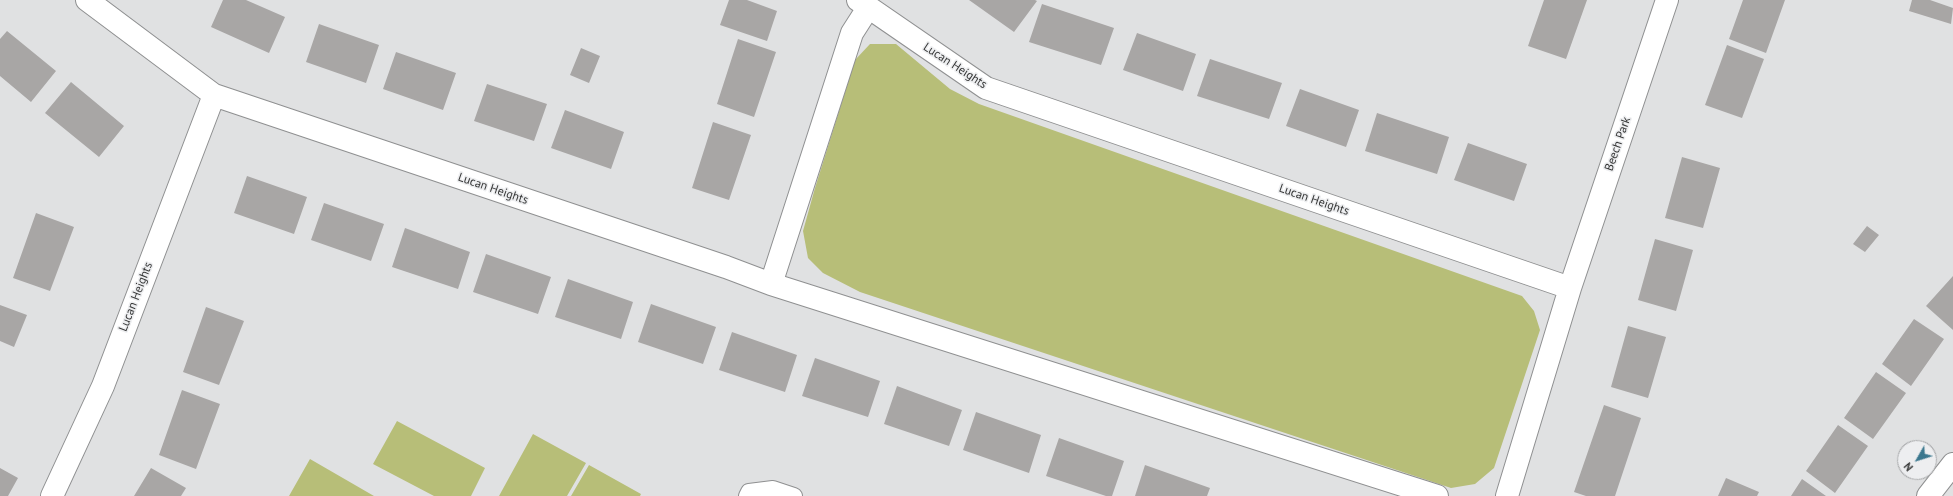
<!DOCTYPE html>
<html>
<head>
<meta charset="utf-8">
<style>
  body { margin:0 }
  #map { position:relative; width:1953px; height:496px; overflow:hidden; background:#e0e1e2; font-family:"PT Sans",sans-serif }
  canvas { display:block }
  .north { position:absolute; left:1897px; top:440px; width:40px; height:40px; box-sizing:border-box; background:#edeef0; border:1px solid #a3a4a6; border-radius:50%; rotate:231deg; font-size:11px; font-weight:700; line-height:16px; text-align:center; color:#353636 }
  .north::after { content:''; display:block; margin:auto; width:14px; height:18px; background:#3a778e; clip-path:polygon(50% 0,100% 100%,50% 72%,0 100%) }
</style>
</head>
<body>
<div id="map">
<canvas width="1953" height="496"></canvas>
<div class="north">N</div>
</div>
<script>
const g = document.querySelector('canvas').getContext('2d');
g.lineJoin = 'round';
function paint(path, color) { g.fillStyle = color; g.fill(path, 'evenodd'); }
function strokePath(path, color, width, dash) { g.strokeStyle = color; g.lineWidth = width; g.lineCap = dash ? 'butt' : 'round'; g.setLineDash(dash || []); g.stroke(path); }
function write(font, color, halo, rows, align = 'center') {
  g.font = font + ' "PT Sans",sans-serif'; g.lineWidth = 3; g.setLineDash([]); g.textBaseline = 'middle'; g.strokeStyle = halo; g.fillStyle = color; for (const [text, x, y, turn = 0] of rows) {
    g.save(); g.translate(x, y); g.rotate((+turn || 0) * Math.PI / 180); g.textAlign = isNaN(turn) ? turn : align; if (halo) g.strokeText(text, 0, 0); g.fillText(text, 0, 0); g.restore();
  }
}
paint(new Path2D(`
  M 870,44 L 896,44 L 950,89 L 979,104 L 1522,296 L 1534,311 L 1540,330 L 1494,468 L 1475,484 L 1451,488 L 860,292 L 823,273 L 808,258 L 803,231 L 815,188 L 855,60 Z
  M 397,421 L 485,468 L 471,496 L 434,496 L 373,464 Z
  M 533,434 L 586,463 L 567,496 L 499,496 Z
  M 310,459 L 374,496 L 289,496 Z
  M 589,465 L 641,494 L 640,496 L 571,496 Z`), '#b7be78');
paint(new Path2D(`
  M 223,0 L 246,0 L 285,17 L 269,53 L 211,27 Z
  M 729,0 L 747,0 L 777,11 L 767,41 L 720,25 Z
  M 969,0 L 1035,0 L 1037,1 L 1014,32 Z
  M 1544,0 L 1587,0 L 1566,59 L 1528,46 Z
  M 1743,0 L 1785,0 L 1766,53 L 1729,39 Z
  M 1912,0 L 1930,0 L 1953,8 L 1951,24 L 1909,11 Z
  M 1042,4 L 1114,28 L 1101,65 L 1029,42 Z
  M 319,24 L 379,45 L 366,83 L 306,62 Z
  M 7,31 L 56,71 L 31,102 L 0,76 L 0,39 Z
  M 1137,33 L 1196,54 L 1183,91 L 1123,70 Z
  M 738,39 L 776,52 L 754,117 L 717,104 Z
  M 1727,45 L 1764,59 L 1742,118 L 1705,105 Z
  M 581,48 L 600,56 L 589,83 L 570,75 Z
  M 396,52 L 456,73 L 443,110 L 383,89 Z
  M 1210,59 L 1282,83 L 1269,119 L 1197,96 Z
  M 71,82 L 124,126 L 99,157 L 45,113 Z
  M 487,84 L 547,104 L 534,141 L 474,121 Z
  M 1300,89 L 1359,110 L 1346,147 L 1286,126 Z
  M 565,110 L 624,132 L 611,169 L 551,148 Z
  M 1377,113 L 1449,137 L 1437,174 L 1365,151 Z
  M 713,122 L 751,135 L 729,200 L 692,188 Z
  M 1468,143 L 1527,164 L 1514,201 L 1454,180 Z
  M 1682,157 L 1720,168 L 1703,228 L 1665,218 Z
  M 247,176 L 307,197 L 294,234 L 234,213 Z
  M 324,203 L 384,224 L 371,261 L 311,240 Z
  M 36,213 L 74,227 L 50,291 L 13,278 Z
  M 1867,226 L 1879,235 L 1865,252 L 1853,244 Z
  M 405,228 L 470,252 L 458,289 L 392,267 Z
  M 1655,239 L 1693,250 L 1676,311 L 1638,300 Z
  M 486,254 L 551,277 L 538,314 L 473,292 Z
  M 1953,276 L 1953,330 L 1926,306 Z
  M 568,279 L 633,302 L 621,339 L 555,317 Z
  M 651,304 L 716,327 L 703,364 L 638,342 Z
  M 0,305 L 27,315 L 14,347 L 0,341 Z
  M 206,307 L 244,321 L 219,385 L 183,372 Z
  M 1914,319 L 1944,339 L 1911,386 L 1882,364 Z
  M 1628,326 L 1666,337 L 1648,398 L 1611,387 Z
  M 732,332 L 797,355 L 785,392 L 719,370 Z
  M 815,358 L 880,381 L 868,417 L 802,396 Z
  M 1876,372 L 1906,393 L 1873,439 L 1844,418 Z
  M 897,386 L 962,410 L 949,446 L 884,424 Z
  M 182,390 L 220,404 L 196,469 L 159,455 Z
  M 1604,405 L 1641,418 L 1615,496 L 1586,496 L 1574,492 Z
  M 976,412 L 1041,435 L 1029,473 L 963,450 Z
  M 1838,425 L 1868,446 L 1835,493 L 1806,471 Z
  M 1059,438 L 1124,461 L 1112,496 L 1106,496 L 1046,476 Z
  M 1145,465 L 1210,488 L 1207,496 L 1135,496 Z
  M 0,468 L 18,478 L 8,496 L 0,496 Z
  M 151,468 L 186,488 L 181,496 L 134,496 Z
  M 1726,478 L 1759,492 L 1757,496 L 1718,496 Z
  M 1802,479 L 1826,496 L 1791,496 Z`), '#a8a6a5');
const lane = new Path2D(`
  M 747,496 L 749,492 L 773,489 L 794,496`);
const street = new Path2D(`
  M 87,0 L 214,95 L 726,267 L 771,284 L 1437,496
  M 858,0 L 986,88 L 1570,288 L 1507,496
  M 771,284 L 852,33 L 868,8
  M 1570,288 L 1667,0
  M 52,496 L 103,386 L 214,95
  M 1928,496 L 1953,464`);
strokePath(lane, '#8f9091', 18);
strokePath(street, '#8f9091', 24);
strokePath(lane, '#fff', 16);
strokePath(street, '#fff', 22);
write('12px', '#353636', '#edeef0', [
  ["Lucan Heights",955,66,33],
  ["Beech Park",1618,144,-71],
  ["Lucan Heights",493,189,19],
  ["Lucan Heights",1314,200,19],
  ["Lucan Heights",136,297,-69]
]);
</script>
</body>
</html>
